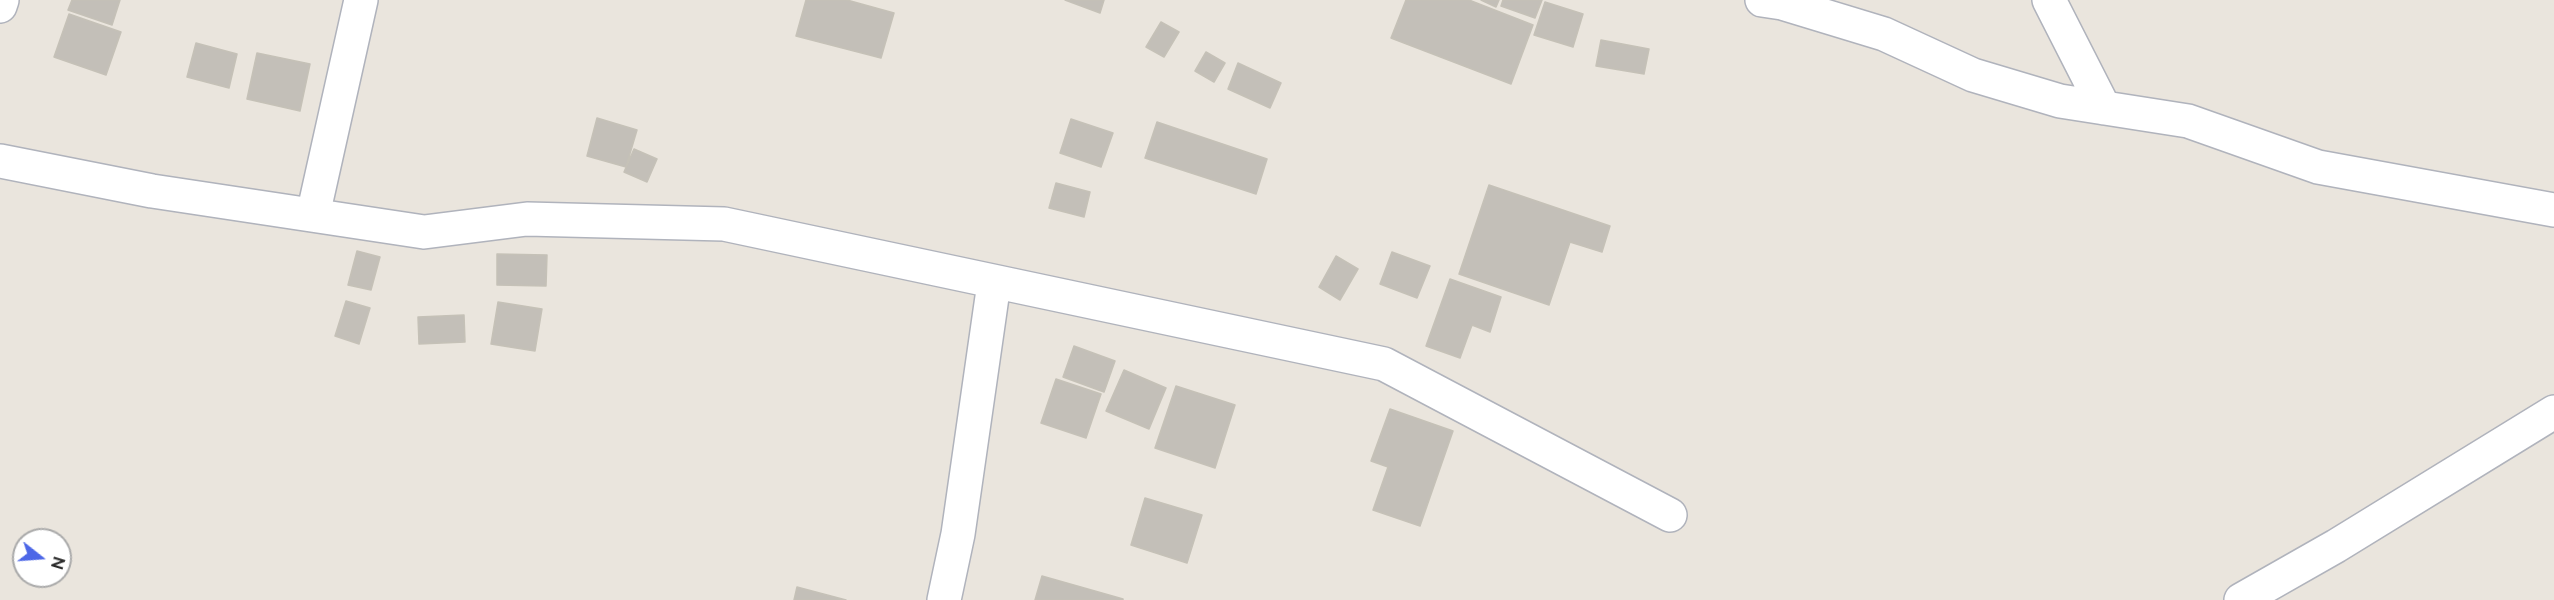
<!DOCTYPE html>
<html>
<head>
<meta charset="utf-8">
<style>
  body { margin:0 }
  #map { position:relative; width:2554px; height:600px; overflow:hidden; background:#eae5dd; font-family:Raleway,sans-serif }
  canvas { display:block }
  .north { position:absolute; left:12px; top:528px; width:60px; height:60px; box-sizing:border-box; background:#fff; border:2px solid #aaa; border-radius:50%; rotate:107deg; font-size:16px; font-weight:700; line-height:24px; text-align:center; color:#2a2a2a }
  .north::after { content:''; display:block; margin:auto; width:21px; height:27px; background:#4d67e7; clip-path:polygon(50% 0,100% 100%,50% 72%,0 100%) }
</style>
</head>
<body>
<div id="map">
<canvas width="2554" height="600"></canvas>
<div class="north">N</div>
</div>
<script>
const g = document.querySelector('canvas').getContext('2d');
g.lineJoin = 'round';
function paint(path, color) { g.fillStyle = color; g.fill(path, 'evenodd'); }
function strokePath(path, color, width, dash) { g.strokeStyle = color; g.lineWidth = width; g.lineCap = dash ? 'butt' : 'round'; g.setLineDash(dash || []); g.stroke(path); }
const building = new Path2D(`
  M 72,0 L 120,0 L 112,25 L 68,10 Z
  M 806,0 L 847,0 L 894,13 L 881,58 L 796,36 Z
  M 1065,0 L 1104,0 L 1100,13 Z
  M 1406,0 L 1469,0 L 1533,25 L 1511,84 L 1391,38 Z
  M 1481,0 L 1499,0 L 1496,7 Z
  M 1503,0 L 1542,0 L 1535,18 L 1501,6 Z
  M 1545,2 L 1583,14 L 1573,47 L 1534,35 Z
  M 69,14 L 121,32 L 106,75 L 54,57 Z
  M 1161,22 L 1179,32 L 1164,57 L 1146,47 Z
  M 1601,40 L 1649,49 L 1644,74 L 1596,66 Z
  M 196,43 L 237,54 L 229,88 L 187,77 Z
  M 1206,52 L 1225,63 L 1214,82 L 1195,71 Z
  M 257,53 L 310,64 L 300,111 L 247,99 Z
  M 1238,63 L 1281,83 L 1270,108 L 1228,89 Z
  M 597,118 L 637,130 L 626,167 L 587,156 Z
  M 1071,119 L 1113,133 L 1101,167 L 1060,153 Z
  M 1157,122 L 1267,159 L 1256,194 L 1145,158 Z
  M 634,149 L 657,159 L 647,182 L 624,172 Z
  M 1056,183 L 1090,192 L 1084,217 L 1049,208 Z
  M 1489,185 L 1610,226 L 1602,252 L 1570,242 L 1549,305 L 1459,274 Z
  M 357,251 L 380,257 L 371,290 L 348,285 Z
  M 1392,252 L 1430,266 L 1417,298 L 1380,284 Z
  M 497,254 L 547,255 L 546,286 L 497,285 Z
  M 1336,256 L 1358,269 L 1340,300 L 1319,287 Z
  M 1450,279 L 1501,297 L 1490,332 L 1472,325 L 1460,358 L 1426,346 Z
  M 346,301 L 370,308 L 359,344 L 335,336 Z
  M 498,302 L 542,309 L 535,351 L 491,344 Z
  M 464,315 L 465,342 L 419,344 L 418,317 Z
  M 1074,346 L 1115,361 L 1104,392 L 1063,377 Z
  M 1124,370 L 1166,388 L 1149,429 L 1106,411 Z
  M 1056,379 L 1101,394 L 1086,438 L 1041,423 Z
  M 1176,386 L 1235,405 L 1215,468 L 1155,448 Z
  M 1390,409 L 1453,431 L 1420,526 L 1373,510 L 1388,467 L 1371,461 Z
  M 1145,498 L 1202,515 L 1187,563 L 1131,545 Z
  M 1042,576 L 1123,599 L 1123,600 L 1035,600 Z
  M 797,587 L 846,600 L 794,600 Z`);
paint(building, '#c3bfb8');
strokePath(building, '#c5c1b7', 1.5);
const minor = new Path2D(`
  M 1762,0 L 1782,3 L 1884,34 L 1973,75 L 2060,101 L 2188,121 L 2318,167 L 2554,210
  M 2049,0 L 2104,108
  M 0,6 L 2,0
  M 0,161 L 152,191 L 424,232 L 527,219 L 724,224 L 1384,364 L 1670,515
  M 313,215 L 361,0
  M 944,600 L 958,534 L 994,283
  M 2241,600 L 2336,546 L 2554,412`);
strokePath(minor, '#b0b3bc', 36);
strokePath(minor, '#fff', 33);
</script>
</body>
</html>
